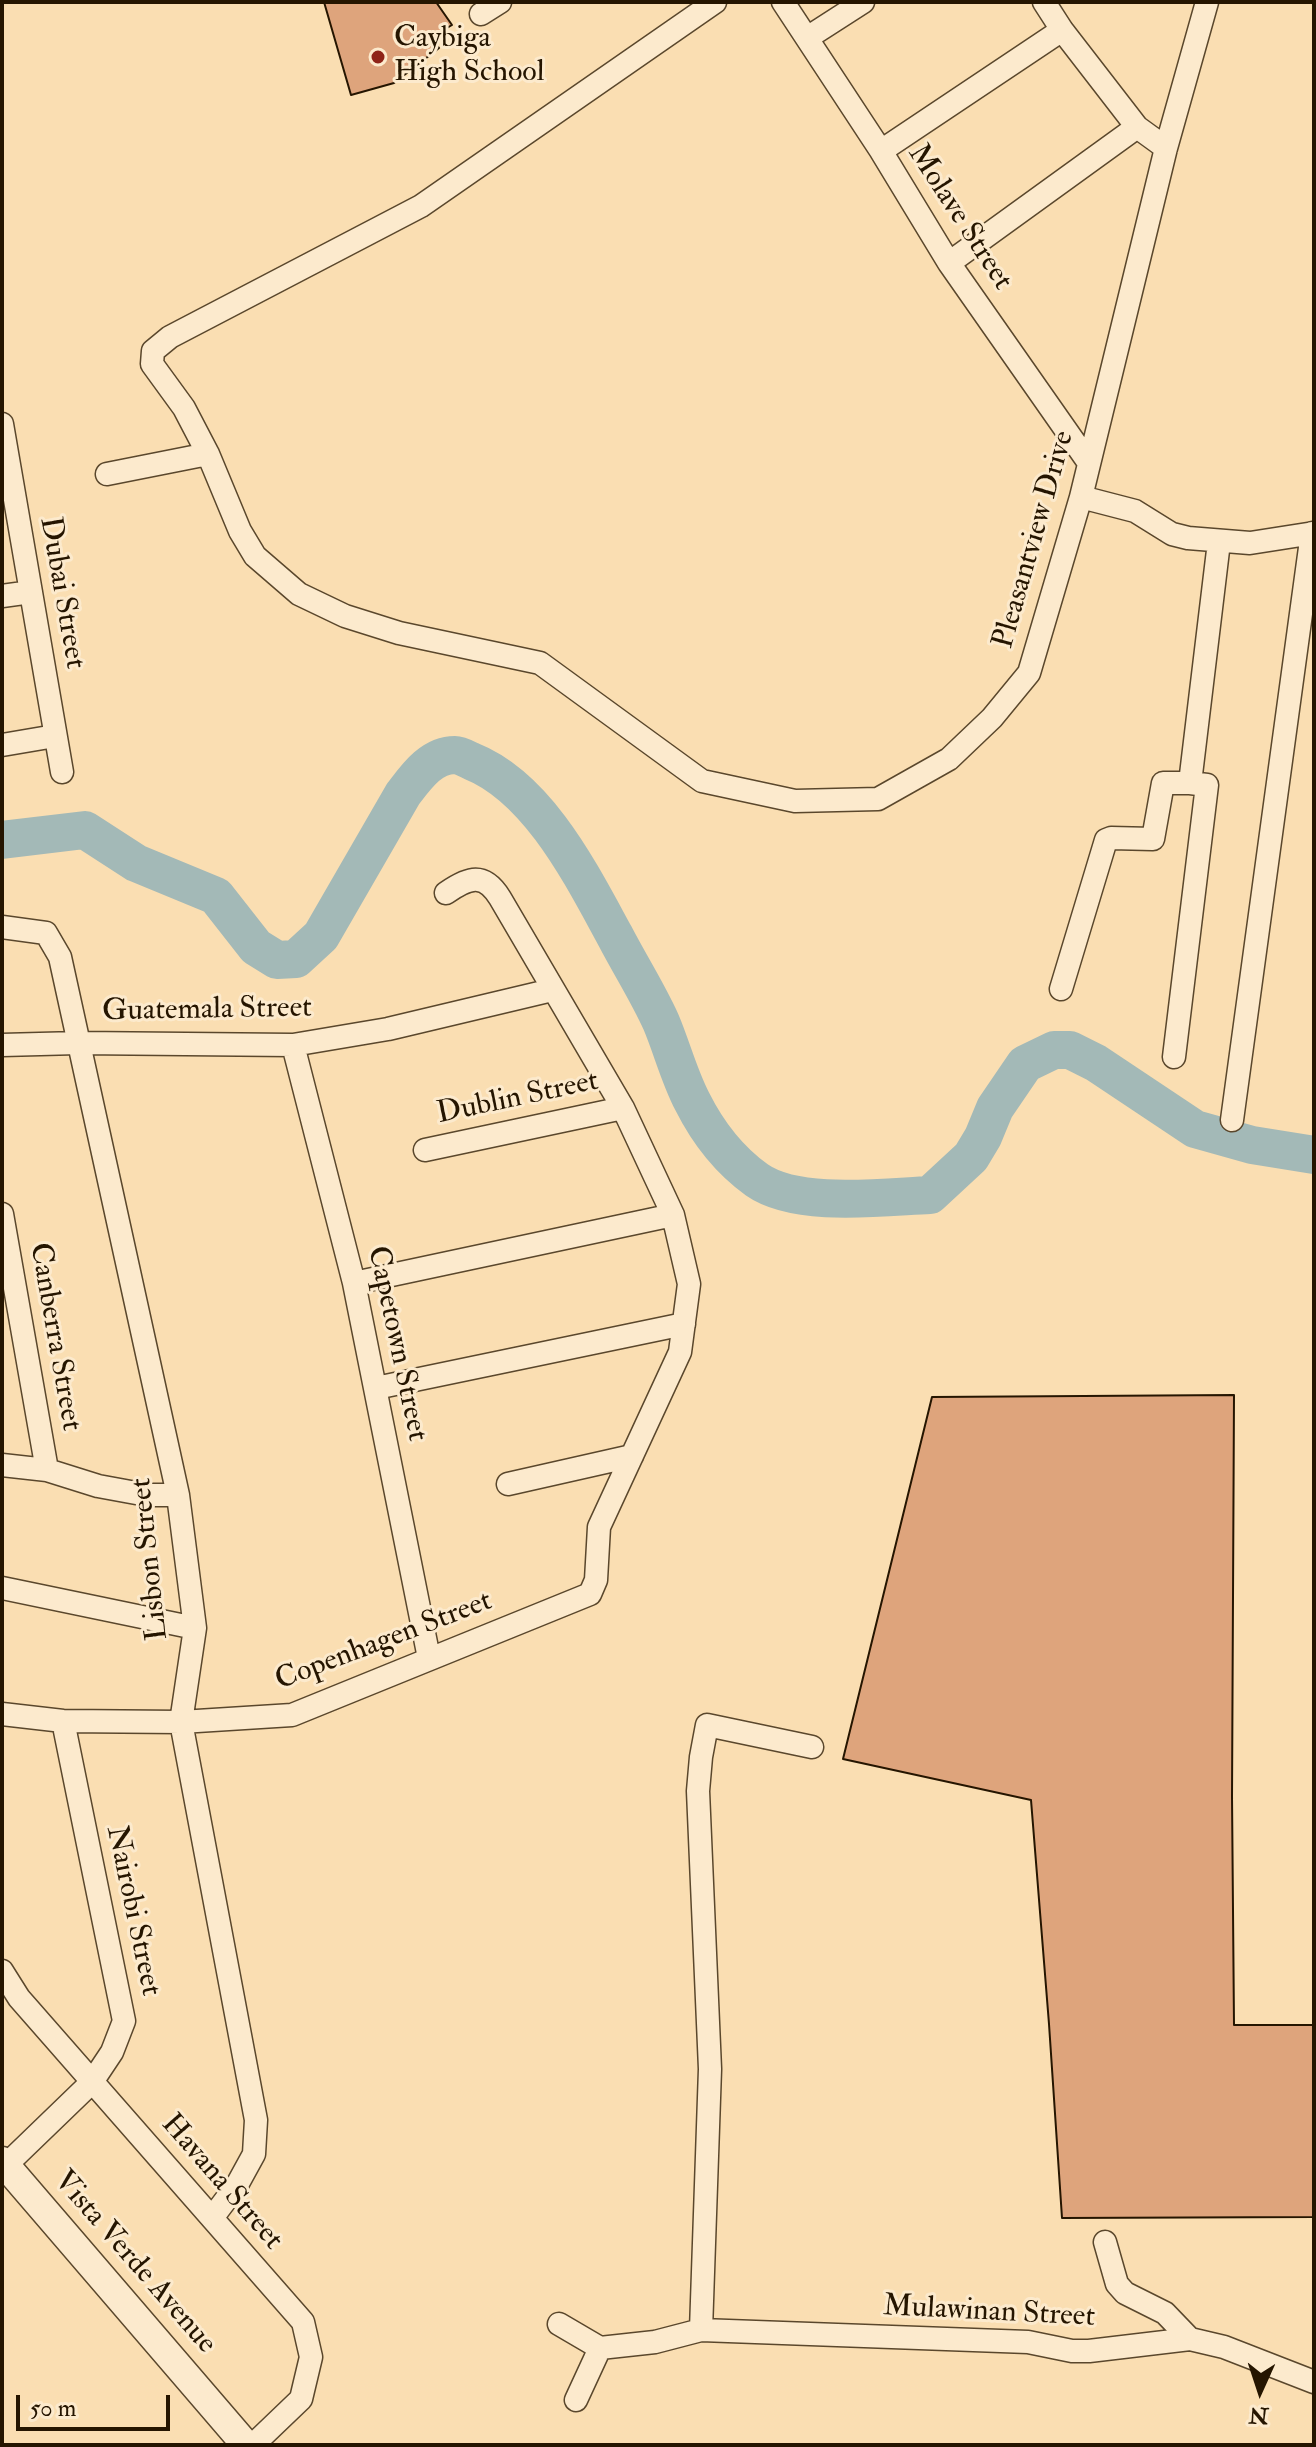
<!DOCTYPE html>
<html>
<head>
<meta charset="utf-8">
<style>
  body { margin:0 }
  #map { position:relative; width:1316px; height:2447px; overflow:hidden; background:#fadeb2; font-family:"IM FELL Double Pica",serif }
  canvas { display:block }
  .frame { position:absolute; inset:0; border:4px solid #251500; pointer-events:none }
  .north { position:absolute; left:1220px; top:2351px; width:80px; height:80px; -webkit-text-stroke:6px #fceacd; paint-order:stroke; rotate:183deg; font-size:22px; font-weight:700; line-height:32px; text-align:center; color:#251500 }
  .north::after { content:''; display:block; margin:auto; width:28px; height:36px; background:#251500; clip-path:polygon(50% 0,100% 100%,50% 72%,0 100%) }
  .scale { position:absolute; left:16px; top:2395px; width:154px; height:36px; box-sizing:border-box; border:4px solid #251500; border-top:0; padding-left:10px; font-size:24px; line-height:28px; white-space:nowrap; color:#251500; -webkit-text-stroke:6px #fceacd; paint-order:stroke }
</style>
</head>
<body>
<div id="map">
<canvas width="1316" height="2447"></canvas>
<div class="frame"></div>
<div class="north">N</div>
<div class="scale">50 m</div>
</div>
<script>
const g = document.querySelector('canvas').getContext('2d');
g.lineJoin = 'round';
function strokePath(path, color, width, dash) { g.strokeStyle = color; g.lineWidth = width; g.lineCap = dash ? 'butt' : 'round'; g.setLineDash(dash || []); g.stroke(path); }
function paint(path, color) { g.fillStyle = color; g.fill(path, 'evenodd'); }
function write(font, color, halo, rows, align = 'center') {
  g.font = font + ' "IM FELL Double Pica",serif'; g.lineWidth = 6; g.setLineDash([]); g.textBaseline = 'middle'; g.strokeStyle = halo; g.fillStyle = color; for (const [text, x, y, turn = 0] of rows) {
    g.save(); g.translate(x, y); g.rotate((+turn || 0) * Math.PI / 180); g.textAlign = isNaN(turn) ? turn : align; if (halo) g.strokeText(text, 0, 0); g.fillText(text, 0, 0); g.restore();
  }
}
strokePath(new Path2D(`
  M 2,840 L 85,830 L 136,863 L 216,896 L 256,947 L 277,960 L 296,959 L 321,936 L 403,794 C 416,777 431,755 455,755 C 460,755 467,759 471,761 C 539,788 582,876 615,936 C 630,965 648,993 661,1022 C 672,1048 679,1076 692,1101 C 707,1131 729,1160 757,1180 C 797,1208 883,1197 930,1195 L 971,1157 L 983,1137 L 995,1108 L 1025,1064 L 1054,1050 L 1070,1050 L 1096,1063 L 1195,1129 L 1252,1145 L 1314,1155`), '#a3b9b7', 38);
const building = new Path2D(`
  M 324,2 L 436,2 L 452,25 L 430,38 L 439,48 L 394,83 L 351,95 Z
  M 1234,1395 L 1232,1796 L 1234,2025 L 1314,2025 L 1314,2217 L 1062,2218 L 1049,2024 L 1031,1800 L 843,1759 L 932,1397 Z`);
paint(building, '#dea47c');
strokePath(building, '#251500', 2);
const minor = new Path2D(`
  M 715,2 L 421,206 L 170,337 L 153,351 L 152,364 L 184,408 L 208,454 L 240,531 L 255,556 L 299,594 L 345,616 L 399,633 L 540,663 L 702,781 L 795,801 L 878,799 L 949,759 L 992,718 L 1029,673 L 1081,497 L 1166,148 L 1207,2
  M 783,2 L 881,151 L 949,263 L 1089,463
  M 1044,2 L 1062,30 L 1137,127 L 1166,148
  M 481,14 L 500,2
  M 807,38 L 863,2
  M 881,151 L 1062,30
  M 949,263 L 1137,127
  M 2,424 L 62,772
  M 107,474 L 208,454
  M 1081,497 L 1135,511 L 1172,534 L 1188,538 L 1250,543 L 1314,533
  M 2,596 L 31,592
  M 2,745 L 55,736
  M 2,927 L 46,933 L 60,957 L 178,1495 L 195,1628 L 181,1722 L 256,2120 L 254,2154 L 237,2185 L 212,2218
  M 1061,989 L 1106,840 L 1111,838 L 1153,839 L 1163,783 L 1190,783
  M 2,1045 L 78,1043 L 293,1045 L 388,1029 L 552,990
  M 293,1045 L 354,1283 L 429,1658
  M 1174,1057 L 1207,785 L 1190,783 L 1219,542
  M 1232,1120 L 1312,533
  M 425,1150 L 623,1108
  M 2,1214 L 47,1470
  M 354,1283 L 673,1215
  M 376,1388 L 684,1324
  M 2,1465 L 47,1470 L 98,1486 L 147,1495 L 178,1495
  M 508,1484 L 632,1456
  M 2,1588 L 195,1628
  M 2,1714 L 63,1721 L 181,1722 L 292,1715 L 590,1594 L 596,1580 L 599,1527 L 680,1352 L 689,1284 L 673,1215 L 623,1108 L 500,898 C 484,872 469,877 446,893
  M 2,1971 L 19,1998 L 303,2322 L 311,2357 L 301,2399 L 253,2445
  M 6,2165 L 92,2082 L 112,2052 L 124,2021 L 63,1721
  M 1105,2242 L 1117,2284 L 1125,2293 L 1165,2313 L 1190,2339
  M 559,2324 L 600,2348 L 655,2342 L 701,2330 L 1028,2342 L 1072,2351 L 1089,2351 L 1190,2339 L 1224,2347 L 1314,2382
  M 701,2330 L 710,2069 L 698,1791 L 701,1757 L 707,1725 L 812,1747
  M 576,2400 L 600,2348`);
const tertiary = new Path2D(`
  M 2,2161 L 246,2445`);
strokePath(minor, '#5a472c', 25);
strokePath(tertiary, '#5a472c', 31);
strokePath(minor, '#fceacd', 22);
strokePath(tertiary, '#fceacd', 28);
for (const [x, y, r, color] of [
  [378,57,8,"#8f2418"]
]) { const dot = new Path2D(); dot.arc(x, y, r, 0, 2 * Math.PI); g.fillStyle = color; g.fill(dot); strokePath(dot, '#fceacd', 3); }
write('30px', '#251500', '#fceacd', [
  ["Caybiga",394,40],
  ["High School",394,74]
], 'left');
write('30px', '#251500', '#fceacd', [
  ["Molave Street",959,218,57],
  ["Pleasantview Drive",1035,540,-74],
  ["Dubai Street",61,593,80],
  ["Guatemala Street",207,1011,-1],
  ["Dublin Street",518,1099,-12],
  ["Canberra Street",54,1337,80],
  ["Capetown Street",396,1344,78],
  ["Lisbon Street",151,1559,-96],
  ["Copenhagen Street",384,1642,-21],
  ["Nairobi Street",132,1911,78],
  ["Havana Street",221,2183,49],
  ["Vista Verde Avenue",134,2263,49],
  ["Mulawinan Street",989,2313,3]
]);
</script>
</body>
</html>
